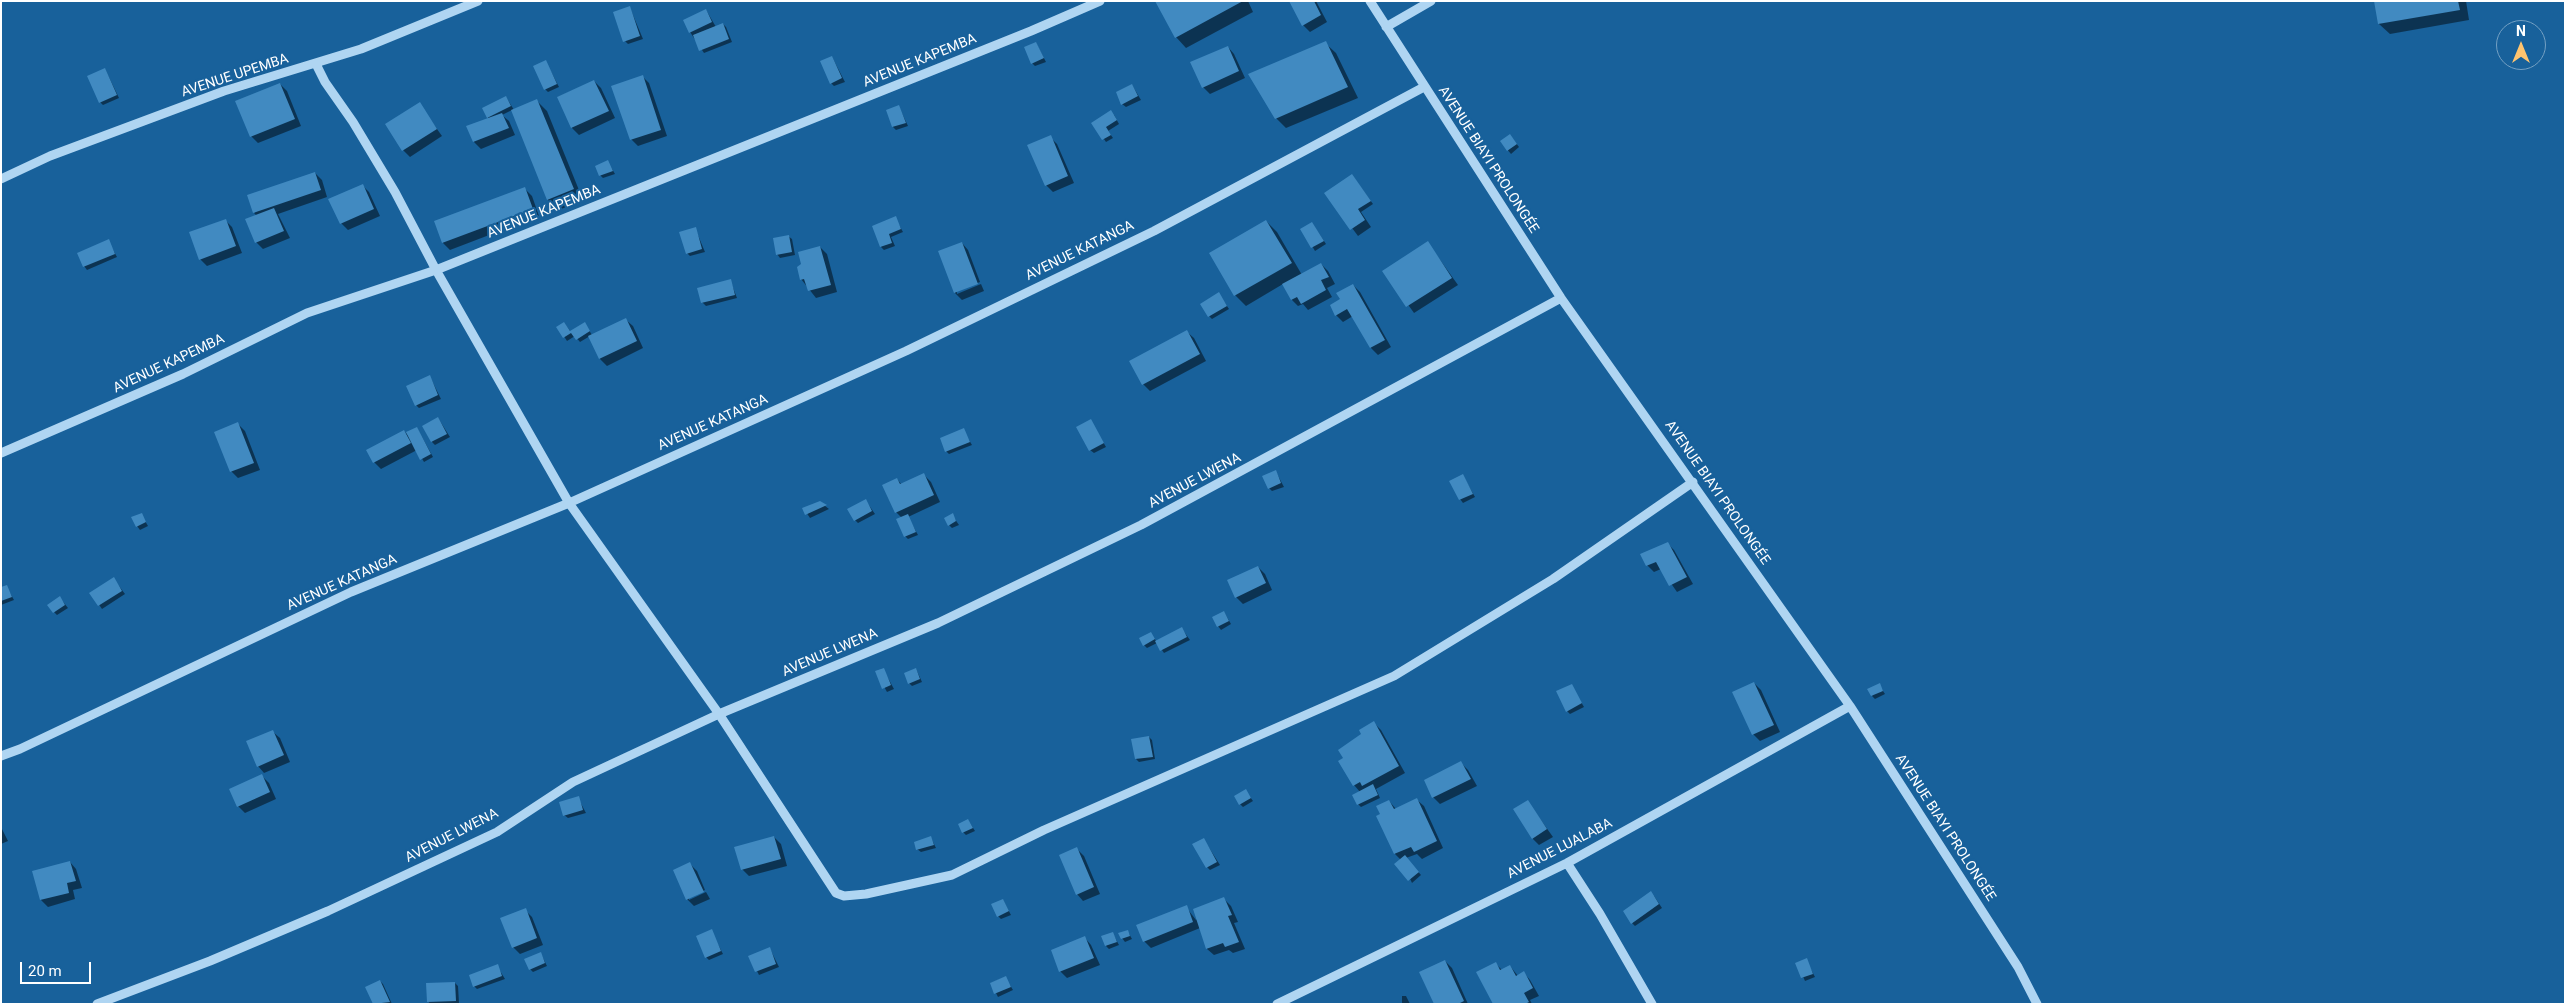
<!DOCTYPE html>
<html>
<head>
<meta charset="utf-8">
<style>
  body { margin:0 }
  #map { position:relative; width:2566px; height:1005px; overflow:hidden; background:#18619b; font-family:Roboto,sans-serif }
  canvas { display:block }
  .frame { position:absolute; inset:0; border:2px solid #fff; pointer-events:none }
  .north { position:absolute; left:2496px; top:20px; width:50px; height:50px; box-sizing:border-box; background:#18619b; border:1px solid #74a0c3; border-radius:50%; rotate:0deg; font-size:14px; font-weight:700; line-height:20px; text-align:center; color:#fff }
  .north::after { content:''; display:block; margin:auto; width:18px; height:22px; background:#ffc46f; clip-path:polygon(50% 0,100% 100%,50% 72%,0 100%) }
  .scale { position:absolute; left:20px; top:962px; width:71px; height:22px; box-sizing:border-box; border:2px solid #fff; border-top:0; padding-left:6px; font-size:15px; line-height:18px; white-space:nowrap; color:#fff; -webkit-text-stroke:4px #18619b; paint-order:stroke }
</style>
</head>
<body>
<div id="map">
<canvas width="2566" height="1005"></canvas>
<div class="frame"></div>
<div class="north">N</div>
<div class="scale">20 m</div>
</div>
<script>
const g = document.querySelector('canvas').getContext('2d');
g.lineJoin = 'round';
function paint(path, color) { g.fillStyle = color; g.fill(path, 'evenodd'); }
function strokePath(path, color, width, dash) { g.strokeStyle = color; g.lineWidth = width; g.lineCap = dash ? 'butt' : 'round'; g.setLineDash(dash || []); g.stroke(path); }
function write(font, color, halo, rows, align = 'center') {
  g.font = font + ' Roboto,sans-serif'; g.lineWidth = 4.5; g.setLineDash([]); g.textBaseline = 'middle'; g.strokeStyle = halo; g.fillStyle = color; for (const [text, x, y, turn = 0] of rows) {
    g.save(); g.translate(x, y); g.rotate((+turn || 0) * Math.PI / 180); g.textAlign = isNaN(turn) ? turn : align; if (halo) g.strokeText(text, 0, 0); g.fillText(text, 0, 0); g.restore();
  }
}
paint(new Path2D(`
  M 1156,1 L 1248,1 L 1253,12 L 1186,48 L 1176,37 Z
  M 1290,1 L 1316,1 L 1327,22 L 1310,32 L 1303,25 Z
  M 2375,1 L 2466,1 L 2469,20 L 2390,34 L 2379,24 Z
  M 630,8 L 643,39 L 628,44 L 625,41 Z
  M 706,10 L 716,27 L 723,24 L 726,27 L 732,42 L 704,53 L 690,32 Z
  M 1036,43 L 1046,62 L 1035,66 L 1032,63 Z
  M 1325,43 L 1336,53 L 1358,98 L 1286,128 L 1276,118 Z
  M 1228,47 L 1234,54 L 1245,78 L 1210,94 L 1203,87 Z
  M 832,57 L 845,82 L 834,86 L 831,83 Z
  M 546,62 L 559,87 L 548,92 L 545,89 Z
  M 105,69 L 119,98 L 103,105 L 100,102 Z
  M 642,76 L 649,83 L 667,136 L 638,146 L 631,139 Z
  M 594,81 L 601,88 L 615,118 L 579,135 L 572,128 L 558,97 Z
  M 280,84 L 287,91 L 301,126 L 258,143 L 251,136 Z
  M 1132,85 L 1141,100 L 1126,107 L 1122,104 Z
  M 506,97 L 514,110 L 537,101 L 547,111 L 583,200 L 559,210 L 548,200 L 512,110 L 502,115 L 509,121 L 515,135 L 481,149 L 474,142 L 468,127 L 489,119 L 483,109 Z
  M 419,104 L 442,136 L 410,157 L 403,150 Z
  M 899,107 L 908,126 L 896,130 L 893,127 Z
  M 1114,115 L 1119,124 L 1108,131 L 1113,138 L 1106,142 L 1093,123 Z
  M 1510,135 L 1519,147 L 1511,154 L 1501,142 Z
  M 1050,137 L 1057,144 L 1074,183 L 1053,192 L 1046,185 Z
  M 608,162 L 615,174 L 603,178 L 600,175 Z
  M 315,173 L 322,180 L 327,197 L 278,214 L 290,238 L 263,249 L 256,242 L 257,216 L 254,213 Z
  M 1352,175 L 1373,204 L 1361,212 L 1371,227 L 1358,236 L 1326,193 Z
  M 362,185 L 369,192 L 380,216 L 348,230 L 341,223 Z
  M 525,189 L 532,196 L 539,216 L 450,250 L 443,243 L 435,222 Z
  M 895,218 L 903,232 L 891,237 L 895,246 L 884,250 L 881,247 Z
  M 225,220 L 232,227 L 242,253 L 207,266 L 200,259 Z
  M 1266,221 L 1277,232 L 1302,275 L 1321,264 L 1328,271 L 1335,284 L 1327,288 L 1332,297 L 1308,310 L 1303,304 L 1298,306 L 1292,300 L 1283,284 L 1246,306 L 1235,295 L 1211,254 Z
  M 1312,223 L 1326,244 L 1315,251 L 1302,229 Z
  M 695,228 L 705,252 L 690,256 L 687,253 Z
  M 788,236 L 792,239 L 795,255 L 780,258 L 777,254 Z
  M 108,241 L 117,257 L 87,270 L 84,266 Z
  M 962,243 L 968,250 L 980,282 L 957,291 L 957,294 L 981,284 L 984,291 L 962,300 L 955,293 Z
  M 1428,243 L 1458,285 L 1414,313 L 1384,271 Z
  M 820,247 L 827,254 L 837,292 L 816,298 L 801,279 Z
  M 730,280 L 737,298 L 706,306 L 702,302 Z
  M 1353,285 L 1360,292 L 1391,347 L 1378,355 L 1371,348 L 1353,316 L 1343,322 L 1336,315 L 1342,300 Z
  M 1221,297 L 1229,309 L 1212,319 L 1209,316 Z
  M 626,320 L 633,326 L 643,348 L 607,366 L 600,359 L 590,336 L 580,342 L 575,336 L 567,341 L 558,327 L 564,323 L 571,332 L 587,327 L 592,335 Z
  M 1187,332 L 1194,338 L 1206,361 L 1150,391 L 1143,384 L 1131,362 Z
  M 430,377 L 441,399 L 419,408 L 416,405 Z
  M 438,418 L 450,437 L 435,445 L 432,442 Z
  M 1091,421 L 1106,447 L 1094,453 L 1090,450 Z
  M 238,424 L 245,431 L 260,470 L 238,478 L 231,471 Z
  M 417,428 L 433,457 L 424,462 L 417,450 L 381,469 L 374,462 L 404,431 L 411,438 Z
  M 963,430 L 972,445 L 949,454 L 946,451 Z
  M 1276,472 L 1284,487 L 1272,491 L 1269,488 Z
  M 924,475 L 931,482 L 940,502 L 908,517 L 918,535 L 908,539 L 905,536 L 902,518 L 896,512 L 897,479 L 902,485 Z
  M 1463,476 L 1475,497 L 1463,503 L 1460,499 Z
  M 866,501 L 875,514 L 858,523 L 855,520 Z
  M 820,502 L 829,509 L 810,518 L 804,509 Z
  M 141,514 L 148,526 L 140,530 L 137,526 Z
  M 952,515 L 959,525 L 952,528 L 949,525 Z
  M 1667,543 L 1674,550 L 1693,584 L 1677,592 L 1661,569 L 1654,572 L 1647,565 Z
  M 1258,567 L 1265,574 L 1272,590 L 1243,604 L 1236,597 Z
  M 116,582 L 125,594 L 102,609 L 91,593 Z
  M 6,586 L 14,600 L 1,605 L 1,588 Z
  M 60,598 L 68,608 L 57,615 L 54,612 Z
  M 1224,612 L 1231,624 L 1221,630 L 1218,626 Z
  M 1182,629 L 1190,640 L 1164,653 L 1157,643 L 1147,648 L 1144,645 L 1150,633 L 1157,642 Z
  M 883,669 L 894,689 L 887,692 L 876,672 Z
  M 916,669 L 922,682 L 912,686 L 909,683 Z
  M 1754,683 L 1761,690 L 1780,732 L 1760,741 L 1753,734 Z
  M 1571,685 L 1584,707 L 1570,714 L 1567,711 Z
  M 1879,685 L 1885,694 L 1875,699 L 1872,696 Z
  M 1374,723 L 1381,730 L 1405,773 L 1376,789 L 1380,798 L 1361,807 L 1358,804 L 1360,792 L 1354,785 L 1345,759 Z
  M 273,732 L 280,738 L 290,762 L 264,773 L 258,766 Z
  M 1149,737 L 1152,740 L 1155,759 L 1139,762 L 1136,759 Z
  M 1461,763 L 1468,770 L 1477,786 L 1440,804 L 1433,797 Z
  M 262,776 L 269,783 L 276,799 L 245,813 L 238,806 Z
  M 1245,790 L 1253,801 L 1243,807 L 1240,804 Z
  M 578,798 L 586,813 L 568,818 L 564,815 Z
  M 1417,800 L 1424,806 L 1443,848 L 1422,859 L 1417,854 L 1406,858 L 1421,875 L 1412,883 L 1401,860 L 1395,854 L 1382,815 L 1389,801 L 1396,809 Z
  M 1528,802 L 1553,837 L 1539,845 L 1532,838 Z
  M 968,820 L 975,831 L 966,835 L 963,832 Z
  M 1,827 L 8,841 L 1,844 Z
  M 774,837 L 781,844 L 787,866 L 749,876 L 742,869 Z
  M 931,838 L 936,848 L 921,852 L 917,849 Z
  M 1206,843 L 1220,865 L 1210,870 L 1207,867 Z
  M 1077,849 L 1084,856 L 1100,894 L 1083,901 L 1077,894 Z
  M 70,862 L 76,869 L 82,888 L 73,890 L 75,899 L 48,907 L 41,900 L 33,872 Z
  M 690,864 L 697,871 L 705,890 L 689,898 L 689,900 L 706,892 L 710,899 L 694,906 L 687,899 Z
  M 1654,896 L 1662,908 L 1635,926 L 1632,923 Z
  M 1224,899 L 1231,906 L 1238,922 L 1234,923 L 1245,949 L 1233,953 L 1229,950 L 1214,955 L 1207,949 L 1200,928 L 1151,948 L 1144,941 L 1186,907 L 1196,920 Z
  M 1003,900 L 1011,915 L 1001,919 L 998,916 Z
  M 525,910 L 532,917 L 543,945 L 520,954 L 513,947 Z
  M 711,931 L 723,954 L 709,960 L 706,957 Z
  M 1128,932 L 1132,939 L 1125,942 L 1122,938 Z
  M 1113,934 L 1119,945 L 1109,949 L 1106,946 Z
  M 1085,938 L 1091,945 L 1100,965 L 1067,978 L 1060,971 Z
  M 770,949 L 779,967 L 759,975 L 750,957 Z
  M 541,954 L 547,966 L 533,972 L 530,969 Z
  M 1806,960 L 1815,977 L 1805,981 L 1797,963 Z
  M 1445,961 L 1452,968 L 1468,1004 L 1435,1004 Z
  M 1495,963 L 1502,970 L 1510,966 L 1518,976 L 1524,973 L 1530,980 L 1539,996 L 1530,1000 L 1532,1004 L 1494,1004 Z
  M 497,966 L 505,979 L 477,989 L 474,986 Z
  M 1005,977 L 1013,990 L 998,997 L 991,983 Z
  M 380,981 L 383,984 L 392,1004 L 374,1004 Z
  M 455,983 L 458,986 L 459,1003 L 430,1004 L 428,1001 Z
  M 1402,996 L 1406,996 L 1410,1004 L 1402,1004 Z`), '#0007');
paint(new Path2D(`
  M 1155,1 L 1243,1 L 1175,38 Z
  M 1289,1 L 1314,1 L 1321,15 L 1302,26 Z
  M 2374,1 L 2458,1 L 2460,10 L 2378,24 Z
  M 630,6 L 640,36 L 623,42 L 613,12 Z
  M 706,9 L 712,22 L 689,33 L 683,20 Z
  M 723,23 L 729,39 L 699,51 L 693,35 Z
  M 1326,41 L 1348,87 L 1275,119 L 1248,74 Z
  M 1036,42 L 1044,58 L 1031,64 L 1024,47 Z
  M 1228,46 L 1239,71 L 1202,88 L 1190,62 Z
  M 832,56 L 842,78 L 830,84 L 820,61 Z
  M 546,60 L 557,84 L 544,90 L 533,66 Z
  M 105,68 L 117,95 L 99,103 L 87,76 Z
  M 643,75 L 661,130 L 630,140 L 611,86 Z
  M 594,80 L 609,111 L 571,128 L 557,97 Z
  M 280,83 L 295,119 L 250,137 L 235,101 Z
  M 1132,84 L 1138,96 L 1121,105 L 1116,92 Z
  M 506,96 L 511,106 L 487,118 L 482,108 Z
  M 537,99 L 574,189 L 547,200 L 511,110 Z
  M 420,102 L 437,129 L 402,151 L 385,124 Z
  M 899,105 L 906,123 L 892,127 L 886,110 Z
  M 1111,110 L 1117,120 L 1106,127 L 1111,135 L 1102,140 L 1091,123 Z
  M 502,113 L 509,128 L 473,142 L 466,126 Z
  M 1510,134 L 1517,144 L 1507,151 L 1500,141 Z
  M 1051,135 L 1068,176 L 1045,186 L 1027,145 Z
  M 608,160 L 613,171 L 599,176 L 595,166 Z
  M 315,172 L 321,190 L 253,213 L 247,195 Z
  M 1352,174 L 1371,201 L 1358,209 L 1365,220 L 1350,230 L 1324,193 Z
  M 363,184 L 374,209 L 340,224 L 328,199 Z
  M 525,187 L 533,209 L 442,243 L 434,221 Z
  M 274,208 L 284,231 L 255,243 L 245,219 Z
  M 896,216 L 901,229 L 889,234 L 892,243 L 880,247 L 872,226 Z
  M 226,219 L 236,246 L 199,260 L 189,232 Z
  M 1266,220 L 1292,263 L 1234,296 L 1209,253 Z
  M 1312,222 L 1324,241 L 1311,248 L 1300,229 Z
  M 696,227 L 702,249 L 686,254 L 679,232 Z
  M 789,235 L 792,252 L 776,255 L 773,238 Z
  M 109,239 L 115,254 L 83,267 L 77,253 Z
  M 1428,241 L 1452,278 L 1406,307 L 1382,271 Z
  M 962,242 L 978,284 L 954,293 L 938,251 Z
  M 820,246 L 831,285 L 808,291 L 804,279 L 800,280 L 797,267 L 801,264 L 798,252 Z
  M 1321,263 L 1329,277 L 1321,280 L 1326,290 L 1301,304 L 1297,297 L 1291,300 L 1282,284 Z
  M 731,279 L 735,295 L 701,303 L 697,288 Z
  M 1353,284 L 1385,340 L 1370,348 L 1347,309 L 1335,316 L 1330,305 L 1340,299 L 1336,293 Z
  M 1219,292 L 1227,306 L 1208,317 L 1200,304 Z
  M 626,318 L 637,341 L 599,359 L 588,336 Z
  M 564,322 L 570,331 L 585,322 L 590,331 L 576,340 L 571,333 L 563,338 L 556,327 Z
  M 1187,330 L 1200,354 L 1142,385 L 1129,361 Z
  M 430,375 L 438,395 L 415,406 L 406,386 Z
  M 438,417 L 447,434 L 431,442 L 422,426 Z
  M 1091,419 L 1104,443 L 1089,451 L 1076,427 Z
  M 238,422 L 254,463 L 230,472 L 214,432 Z
  M 417,427 L 431,454 L 420,460 L 406,432 Z
  M 964,428 L 970,442 L 945,452 L 940,438 Z
  M 404,430 L 411,443 L 373,463 L 366,450 Z
  M 1276,470 L 1281,483 L 1268,489 L 1262,476 Z
  M 924,473 L 934,495 L 895,513 L 882,485 L 897,478 L 900,484 Z
  M 1463,474 L 1473,494 L 1459,500 L 1449,481 Z
  M 866,499 L 872,511 L 854,521 L 847,509 Z
  M 820,501 L 827,505 L 805,515 L 802,508 Z
  M 142,513 L 146,522 L 136,527 L 131,517 Z
  M 953,513 L 956,521 L 948,526 L 944,518 Z
  M 908,514 L 916,532 L 904,537 L 896,519 Z
  M 1668,542 L 1687,577 L 1669,586 L 1656,562 L 1646,566 L 1640,554 Z
  M 1258,566 L 1266,583 L 1235,598 L 1227,580 Z
  M 114,577 L 122,591 L 98,606 L 89,593 Z
  M 7,585 L 12,597 L 1,601 L 1,587 Z
  M 60,596 L 65,605 L 53,613 L 47,605 Z
  M 1224,611 L 1229,621 L 1217,627 L 1212,617 Z
  M 1182,627 L 1187,637 L 1160,651 L 1155,641 Z
  M 1151,632 L 1155,639 L 1143,646 L 1139,638 Z
  M 884,668 L 891,685 L 882,689 L 875,671 Z
  M 916,668 L 920,679 L 908,684 L 904,673 Z
  M 1754,682 L 1774,725 L 1752,735 L 1732,692 Z
  M 1880,683 L 1883,691 L 1871,696 L 1867,689 Z
  M 1572,684 L 1582,703 L 1566,712 L 1556,691 Z
  M 1374,721 L 1399,766 L 1362,786 L 1360,782 L 1353,786 L 1338,761 L 1343,758 L 1338,750 L 1361,734 L 1359,730 Z
  M 273,730 L 284,755 L 257,767 L 246,741 Z
  M 1149,736 L 1153,757 L 1135,759 L 1131,739 Z
  M 1461,761 L 1471,779 L 1432,798 L 1424,780 Z
  M 262,774 L 270,792 L 237,807 L 229,789 Z
  M 1373,784 L 1378,795 L 1357,805 L 1352,795 Z
  M 1246,789 L 1251,798 L 1239,805 L 1234,796 Z
  M 579,796 L 583,810 L 563,816 L 559,802 Z
  M 1417,798 L 1437,841 L 1414,852 L 1411,847 L 1394,854 L 1376,816 L 1380,814 L 1376,806 L 1389,800 L 1394,809 Z
  M 1528,800 L 1547,829 L 1532,839 L 1513,809 Z
  M 968,819 L 973,828 L 962,833 L 958,824 Z
  M 774,836 L 781,859 L 741,870 L 734,847 Z
  M 931,836 L 934,845 L 916,850 L 914,842 Z
  M 1204,838 L 1217,862 L 1206,868 L 1192,844 Z
  M 1077,847 L 1094,887 L 1076,895 L 1059,855 Z
  M 1405,855 L 1419,872 L 1408,881 L 1394,864 Z
  M 70,861 L 76,881 L 67,883 L 69,893 L 40,900 L 32,871 Z
  M 690,862 L 704,892 L 686,900 L 673,870 Z
  M 1651,891 L 1659,904 L 1631,924 L 1623,911 Z
  M 1224,897 L 1232,915 L 1228,916 L 1239,942 L 1225,947 L 1223,943 L 1206,949 L 1193,909 Z
  M 1003,899 L 1009,911 L 997,917 L 991,904 Z
  M 1187,905 L 1193,922 L 1143,942 L 1136,925 Z
  M 526,908 L 537,938 L 512,948 L 500,918 Z
  M 712,929 L 721,951 L 705,958 L 696,936 Z
  M 1128,930 L 1130,936 L 1121,939 L 1118,933 Z
  M 1113,932 L 1117,942 L 1105,946 L 1101,936 Z
  M 1085,936 L 1094,958 L 1059,972 L 1051,950 Z
  M 770,947 L 776,964 L 755,972 L 748,956 Z
  M 541,952 L 545,963 L 529,970 L 524,959 Z
  M 1807,958 L 1813,974 L 1801,978 L 1795,963 Z
  M 1445,960 L 1464,1001 L 1458,1004 L 1434,1004 L 1419,972 Z
  M 1496,962 L 1500,970 L 1510,965 L 1516,976 L 1524,971 L 1533,988 L 1524,993 L 1529,1002 L 1525,1004 L 1493,1004 L 1476,972 Z
  M 498,964 L 502,976 L 473,987 L 469,975 Z
  M 1006,976 L 1011,987 L 994,994 L 990,983 Z
  M 380,980 L 390,1002 L 373,1004 L 365,987 Z
  M 455,982 L 456,1001 L 427,1002 L 426,983 Z`), '#418ac1');
strokePath(new Path2D(`
  M 1370,1 L 1561,298 L 1850,706 L 2018,967 L 2037,1004
  M 1386,27 L 1431,1
  M 316,64 L 325,82 L 353,122 L 395,192 L 436,270 L 569,503 L 719,714 L 836,893 L 844,896 L 866,894 L 952,875 L 1044,830 L 1394,676 L 1553,579 L 1693,482
  M 1,179 L 50,156 L 224,91 L 361,49 L 478,1
  M 1,453 L 183,374 L 307,313 L 436,270 L 1031,31 L 1100,1
  M 1,756 L 20,749 L 351,592 L 569,503 L 906,351 L 1154,231 L 1424,87
  M 1567,863 L 1600,914 L 1652,1004
  M 97,1004 L 210,961 L 328,911 L 497,832 L 573,782 L 719,714 L 938,623 L 1141,525 L 1561,298
  M 1277,1004 L 1567,863 L 1850,706`), '#afd5f2', 9);
write('14px', '#fff', '#18619b', [
  ["AVENUE KAPEMBA",920,61,-22],
  ["AVENUE UPEMBA",235,76,-18],
  ["AVENUE BIAYI PROLONGÉE",1488,160,57],
  ["AVENUE KAPEMBA",544,212,-22],
  ["AVENUE KATANGA",1080,251,-26],
  ["AVENUE KAPEMBA",169,364,-25],
  ["AVENUE KATANGA",713,423,-24],
  ["AVENUE LWENA",1195,481,-28],
  ["AVENUE BIAYI PROLONGÉE",1717,493,55],
  ["AVENUE KATANGA",342,583,-24],
  ["AVENUE LWENA",830,653,-23],
  ["AVENUE BIAYI PROLONGÉE",1945,828,57],
  ["AVENUE LWENA",452,836,-27],
  ["AVENUE LUALABA",1560,849,-27]
]);
</script>
</body>
</html>
